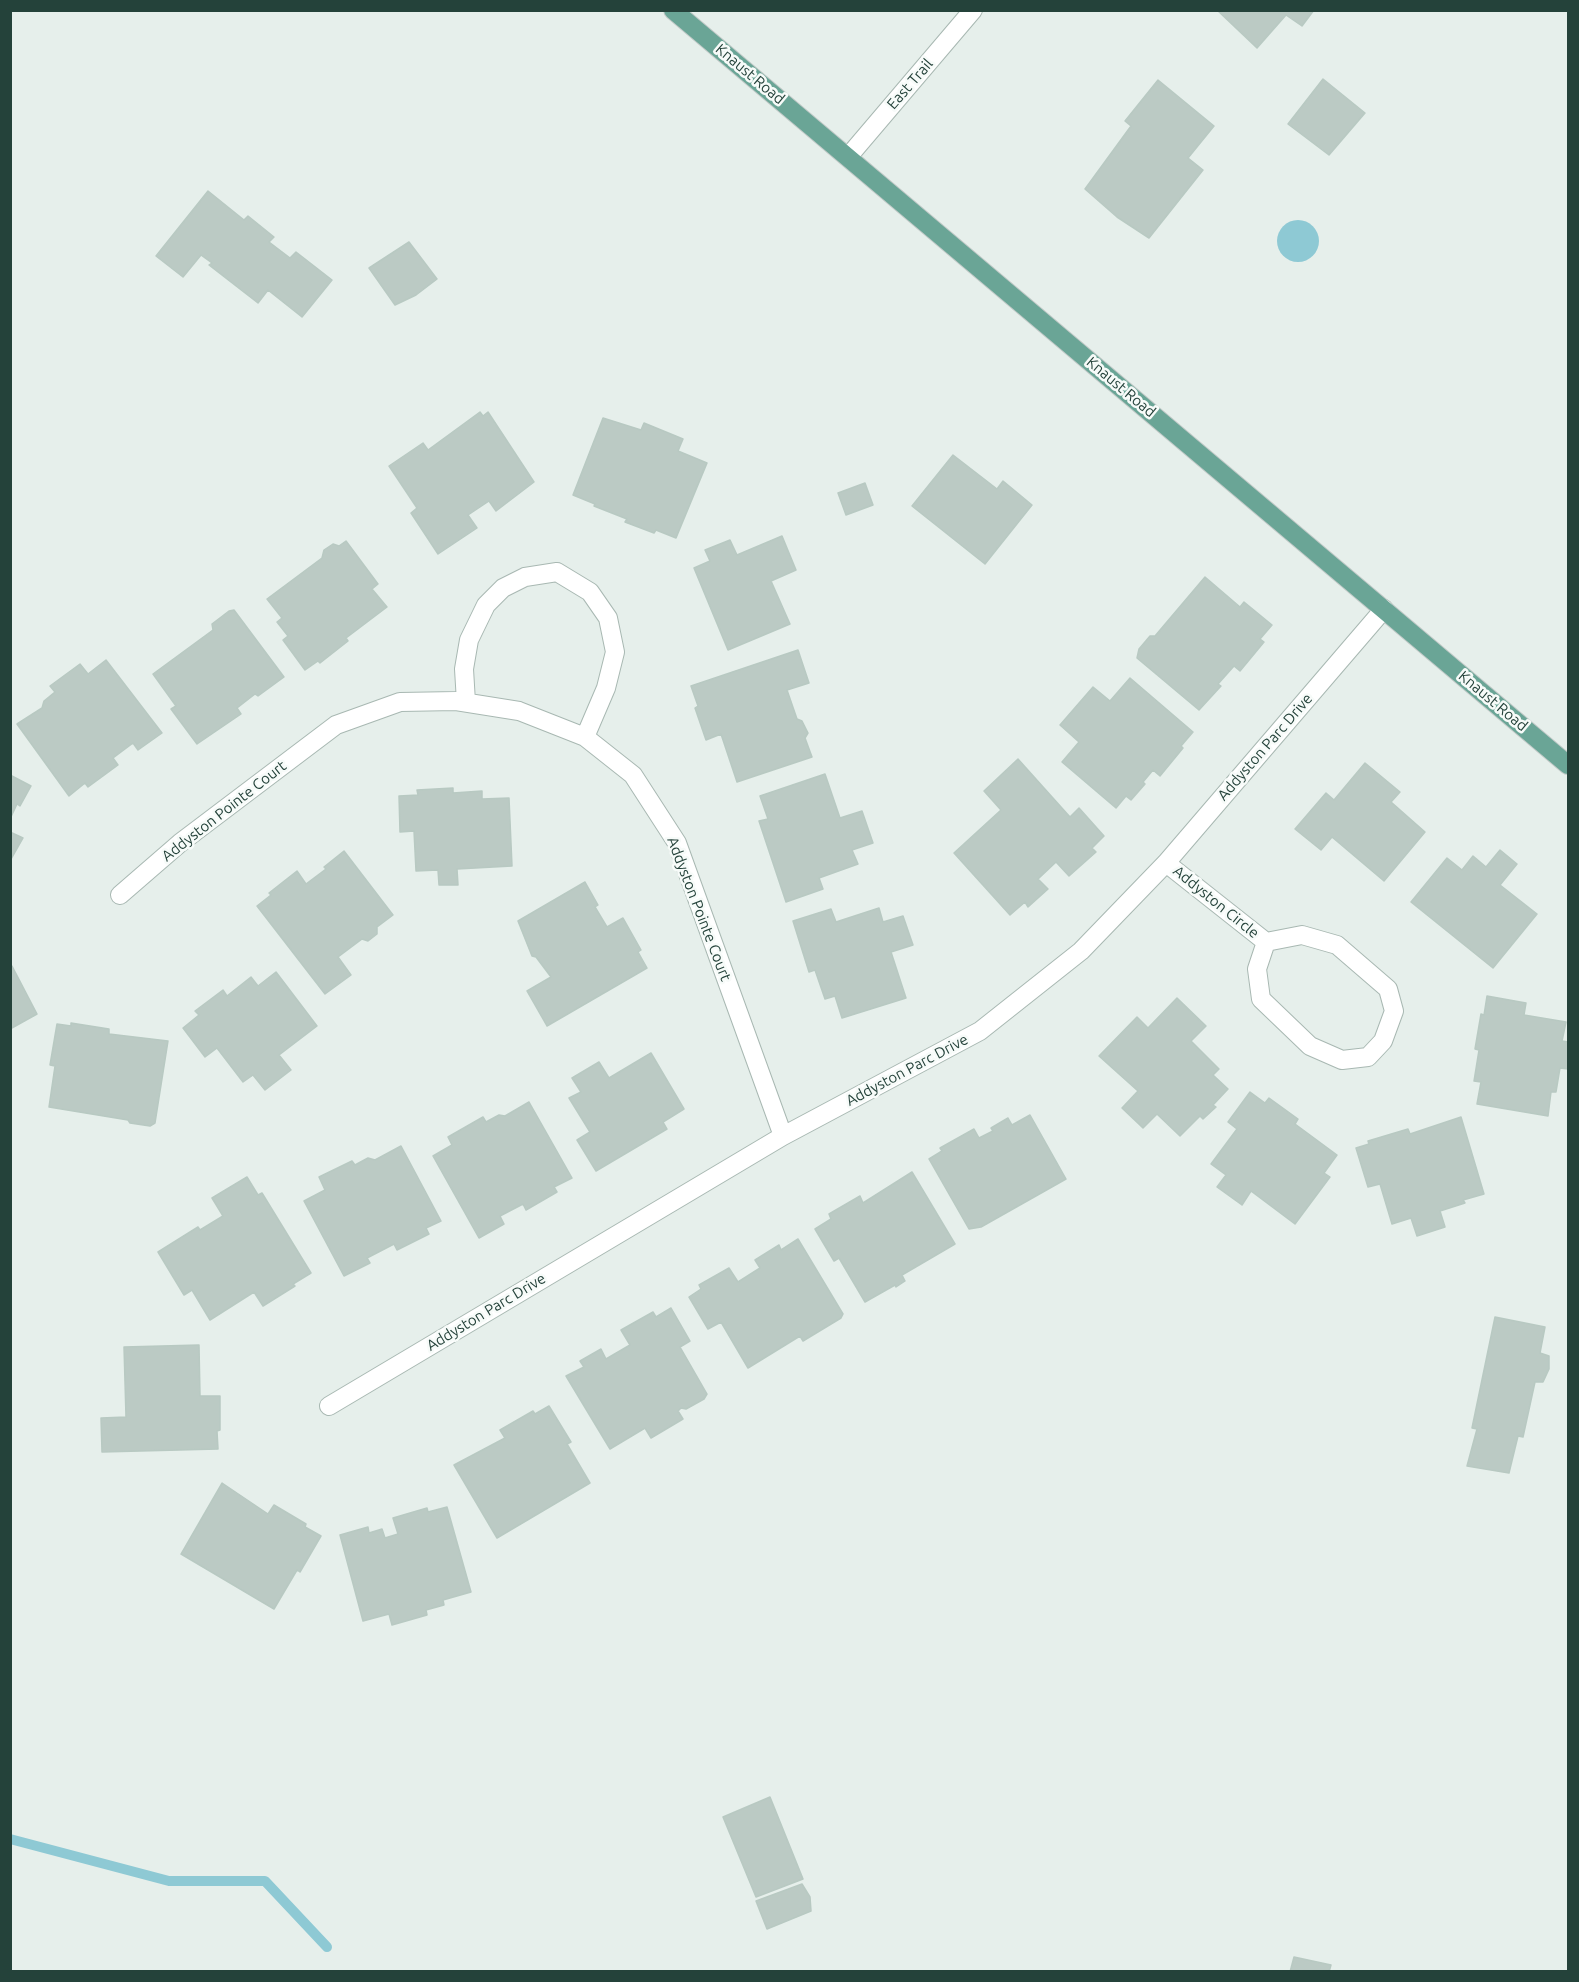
<!DOCTYPE html>
<html>
<head>
<meta charset="utf-8">
<style>
  body { margin:0 }
  #map { position:relative; width:1579px; height:1982px; overflow:hidden; background:#e6efeb; font-family:Ubuntu,sans-serif }
  canvas { display:block }
  .frame { position:absolute; inset:0; border:12px solid #24423a; pointer-events:none }
</style>
</head>
<body>
<div id="map">
<canvas width="1579" height="1982"></canvas>
<div class="frame"></div>
</div>
<script>
const g = document.querySelector('canvas').getContext('2d');
g.lineJoin = 'round';
function paint(path, color) { g.fillStyle = color; g.fill(path, 'evenodd'); }
function strokePath(path, color, width, dash) { g.strokeStyle = color; g.lineWidth = width; g.lineCap = dash ? 'butt' : 'round'; g.setLineDash(dash || []); g.stroke(path); }
function write(font, color, halo, rows, align = 'center') {
  g.font = font + ' Ubuntu,sans-serif'; g.lineWidth = 5; g.setLineDash([]); g.textBaseline = 'middle'; g.strokeStyle = halo; g.fillStyle = color; for (const [text, x, y, turn = 0] of rows) {
    g.save(); g.translate(x, y); g.rotate((+turn || 0) * Math.PI / 180); g.textAlign = isNaN(turn) ? turn : align; if (halo) g.strokeText(text, 0, 0); g.fillText(text, 0, 0); g.restore();
  }
}
paint(new Path2D(`
  M1277 241a21 21 0 1 1 42 0a21 21 0 1 1-42 0Z`), '#8ec9d4');
strokePath(new Path2D(`
  M 10,1839 L 169,1881 L 265,1881 L 327,1947`), '#8ec9d4', 10);
const building = new Path2D(`
  M 1217,10 L 1314,10 L 1302,26 L 1286,15 L 1257,48 Z
  M 1323,79 L 1365,113 L 1329,155 L 1288,124 Z
  M 1158,80 L 1214,126 L 1188,158 L 1203,170 L 1149,238 L 1117,217 L 1085,189 L 1131,126 L 1125,121 Z
  M 208,191 L 244,220 L 248,216 L 274,237 L 269,242 L 290,258 L 296,252 L 332,280 L 302,317 L 268,290 L 258,303 L 209,265 L 212,263 L 201,255 L 183,277 L 156,256 Z
  M 409,242 L 437,279 L 416,295 L 395,305 L 369,268 Z
  M 480,412 L 483,416 L 488,412 L 534,482 L 496,511 L 489,501 L 468,515 L 477,528 L 438,554 L 411,513 L 417,508 L 389,466 L 423,443 L 428,450 Z
  M 603,418 L 641,430 L 644,423 L 683,439 L 678,451 L 707,463 L 676,538 L 656,530 L 654,533 L 625,522 L 627,519 L 594,506 L 595,504 L 573,495 Z
  M 953,455 L 997,489 L 1003,481 L 1032,505 L 985,564 L 912,506 Z
  M 865,483 L 873,505 L 846,515 L 838,493 Z
  M 782,536 L 796,570 L 771,581 L 790,624 L 728,650 L 694,568 L 710,561 L 705,550 L 730,540 L 737,555 Z
  M 346,541 L 378,584 L 372,589 L 387,607 L 346,638 L 348,641 L 320,663 L 318,661 L 305,670 L 283,640 L 288,636 L 277,622 L 282,618 L 267,599 L 322,558 L 324,550 L 333,544 L 339,546 Z
  M 1205,577 L 1240,607 L 1244,602 L 1272,625 L 1260,639 L 1264,642 L 1240,671 L 1234,666 L 1218,684 L 1221,686 L 1199,710 L 1137,658 L 1139,649 L 1150,636 L 1155,636 Z
  M 234,610 L 284,677 L 258,696 L 255,694 L 237,708 L 241,714 L 197,744 L 171,709 L 176,706 L 153,674 L 213,630 L 212,624 L 229,611 Z
  M 798,650 L 809,683 L 787,690 L 797,719 L 802,721 L 808,733 L 805,738 L 812,757 L 737,782 L 721,734 L 706,740 L 695,708 L 698,706 L 691,686 Z
  M 106,660 L 162,733 L 138,750 L 133,743 L 113,758 L 118,765 L 88,787 L 85,783 L 69,796 L 17,724 L 42,708 L 44,701 L 55,692 L 50,686 L 80,664 L 88,674 Z
  M 1130,678 L 1193,732 L 1181,746 L 1183,748 L 1160,776 L 1153,770 L 1143,782 L 1145,784 L 1131,800 L 1126,796 L 1116,808 L 1062,762 L 1079,742 L 1060,725 L 1093,687 L 1110,701 Z
  M 1018,759 L 1070,817 L 1079,808 L 1104,836 L 1092,848 L 1096,852 L 1069,876 L 1056,862 L 1038,879 L 1048,889 L 1028,907 L 1025,902 L 1010,915 L 954,853 L 1001,810 L 984,791 Z
  M 1365,763 L 1400,792 L 1391,802 L 1425,832 L 1384,881 L 1332,837 L 1321,850 L 1295,829 L 1326,793 L 1334,800 Z
  M 825,774 L 840,818 L 862,811 L 873,843 L 852,850 L 858,864 L 819,878 L 823,889 L 786,902 L 759,821 L 768,819 L 760,796 Z
  M 10,775 L 31,786 L 20,806 L 17,804 L 10,819 Z
  M 453,788 L 453,793 L 482,791 L 482,799 L 509,798 L 512,866 L 457,869 L 458,885 L 439,885 L 438,870 L 416,871 L 414,831 L 400,832 L 399,796 L 418,795 L 417,790 Z
  M 10,832 L 23,838 L 10,861 Z
  M 1500,850 L 1517,864 L 1500,885 L 1537,914 L 1493,968 L 1411,902 L 1447,858 L 1462,870 L 1473,856 L 1486,867 Z
  M 344,851 L 393,915 L 377,927 L 377,934 L 368,941 L 362,939 L 338,957 L 351,975 L 325,994 L 257,906 L 271,895 L 269,893 L 297,871 L 306,884 L 326,869 L 324,867 Z
  M 585,882 L 598,905 L 595,907 L 607,927 L 623,918 L 641,950 L 638,952 L 647,968 L 547,1026 L 527,991 L 551,977 L 536,957 L 532,956 L 518,921 Z
  M 879,908 L 883,922 L 903,916 L 913,945 L 891,952 L 906,998 L 842,1018 L 835,996 L 825,999 L 815,970 L 809,972 L 793,921 L 831,909 L 836,922 Z
  M 12,966 L 37,1014 L 10,1029 L 10,967 Z
  M 276,972 L 317,1026 L 279,1055 L 291,1070 L 265,1090 L 253,1075 L 243,1082 L 217,1048 L 205,1057 L 183,1028 L 199,1015 L 195,1011 L 223,990 L 227,996 L 251,977 L 258,986 Z
  M 1487,996 L 1526,1003 L 1524,1015 L 1566,1022 L 1562,1041 L 1568,1042 L 1568,1069 L 1560,1068 L 1556,1092 L 1551,1092 L 1548,1116 L 1477,1104 L 1481,1082 L 1474,1081 L 1479,1050 L 1475,1049 L 1481,1014 L 1484,1015 Z
  M 1177,998 L 1206,1026 L 1191,1041 L 1219,1069 L 1213,1075 L 1228,1089 L 1213,1105 L 1216,1107 L 1203,1119 L 1200,1116 L 1180,1136 L 1157,1114 L 1143,1128 L 1122,1108 L 1138,1091 L 1099,1056 L 1137,1017 L 1148,1028 Z
  M 71,1023 L 109,1029 L 109,1034 L 168,1041 L 155,1123 L 150,1126 L 130,1123 L 128,1120 L 49,1107 L 55,1066 L 50,1065 L 57,1024 L 71,1026 Z
  M 651,1053 L 684,1109 L 663,1122 L 667,1129 L 596,1171 L 577,1140 L 590,1132 L 569,1098 L 581,1092 L 572,1078 L 599,1062 L 609,1078 Z
  M 1250,1092 L 1265,1103 L 1269,1098 L 1298,1119 L 1295,1124 L 1337,1155 L 1324,1173 L 1330,1177 L 1295,1224 L 1251,1191 L 1242,1205 L 1217,1187 L 1226,1175 L 1211,1164 L 1237,1129 L 1228,1122 Z
  M 529,1102 L 572,1178 L 554,1187 L 557,1192 L 526,1210 L 523,1204 L 500,1216 L 504,1224 L 479,1238 L 433,1156 L 452,1145 L 448,1137 L 483,1117 L 486,1122 L 499,1115 L 505,1116 Z
  M 1030,1115 L 1066,1179 L 981,1227 L 969,1229 L 929,1159 L 942,1151 L 940,1148 L 974,1129 L 979,1138 L 993,1131 L 991,1128 L 1008,1118 L 1012,1125 Z
  M 1461,1117 L 1484,1194 L 1463,1200 L 1465,1203 L 1440,1211 L 1445,1227 L 1417,1236 L 1411,1218 L 1392,1224 L 1380,1184 L 1368,1187 L 1356,1148 L 1369,1144 L 1368,1141 L 1408,1129 L 1410,1134 Z
  M 401,1146 L 441,1221 L 426,1228 L 429,1234 L 397,1250 L 394,1244 L 367,1258 L 370,1263 L 344,1276 L 304,1201 L 325,1190 L 319,1177 L 352,1161 L 355,1165 L 368,1158 L 375,1160 Z
  M 912,1172 L 955,1244 L 902,1275 L 905,1281 L 896,1287 L 895,1285 L 865,1302 L 839,1258 L 834,1261 L 815,1229 L 831,1219 L 829,1214 L 860,1196 L 863,1203 Z
  M 247,1177 L 258,1195 L 262,1193 L 311,1273 L 293,1284 L 295,1286 L 263,1306 L 254,1292 L 210,1320 L 192,1290 L 184,1295 L 158,1252 L 198,1227 L 200,1230 L 223,1216 L 212,1198 Z
  M 798,1239 L 843,1314 L 841,1318 L 803,1341 L 800,1336 L 748,1368 L 721,1322 L 708,1329 L 689,1297 L 701,1289 L 699,1285 L 729,1268 L 738,1282 L 760,1268 L 755,1260 L 779,1245 L 781,1250 Z
  M 671,1308 L 690,1341 L 680,1347 L 707,1394 L 704,1399 L 686,1409 L 681,1408 L 678,1411 L 683,1419 L 651,1438 L 645,1428 L 610,1449 L 566,1376 L 584,1367 L 580,1361 L 601,1349 L 606,1359 L 630,1345 L 621,1330 L 653,1312 L 656,1317 Z
  M 1495,1317 L 1545,1327 L 1540,1353 L 1549,1356 L 1549,1369 L 1543,1382 L 1535,1382 L 1523,1437 L 1518,1436 L 1509,1473 L 1467,1466 L 1477,1429 L 1472,1428 Z
  M 199,1345 L 200,1396 L 220,1396 L 220,1430 L 217,1431 L 218,1449 L 102,1452 L 101,1418 L 126,1417 L 124,1347 Z
  M 549,1406 L 571,1442 L 567,1444 L 590,1483 L 497,1538 L 454,1465 L 505,1438 L 500,1430 L 533,1411 L 535,1414 Z
  M 222,1483 L 268,1514 L 274,1505 L 306,1524 L 305,1527 L 321,1536 L 300,1572 L 297,1570 L 274,1609 L 181,1554 Z
  M 447,1507 L 471,1592 L 443,1600 L 444,1605 L 426,1610 L 427,1615 L 392,1625 L 389,1614 L 363,1621 L 340,1535 L 368,1527 L 369,1533 L 382,1529 L 385,1538 L 398,1534 L 393,1518 L 427,1508 L 428,1512 Z
  M 770,1797 L 803,1879 L 756,1897 L 723,1817 Z
  M 802,1884 L 810,1897 L 811,1911 L 767,1929 L 756,1901 Z
  M 1294,1957 L 1331,1965 L 1329,1972 L 1290,1972 Z`);
paint(building, '#bbcac4');
strokePath(building, '#b8c9c2', 1.5);
const minor = new Path2D(`
  M 848,157 L 973,10
  M 466,702 L 464,669 L 469,640 L 486,605 L 503,588 L 525,577 L 557,572 L 590,592 L 608,618 L 615,652 L 606,688 L 585,737
  M 1166,863 L 1266,942 L 1302,935 L 1337,945 L 1388,989 L 1394,1011 L 1383,1041 L 1368,1057 L 1342,1060 L 1310,1046 L 1261,999 L 1257,969 L 1266,942
  M 120,895 L 180,843 L 336,725 L 400,702 L 456,701 L 519,711 L 585,737 L 633,775 L 677,843 L 783,1136
  M 329,1406 L 783,1136 L 980,1031 L 1081,951 L 1166,863 L 1384,609`);
const major = new Path2D(`
  M 673,10 L 1568,765`);
strokePath(minor, '#a8b8b2', 20);
strokePath(major, '#c2cac8', 20);
strokePath(minor, '#fff', 18);
strokePath(major, '#6aa596', 18);
write('15px', '#24423a', '#f7fbf9', [
  ["Knaust Road",750,74,40],
  ["East Trail",910,84,-49],
  ["Knaust Road",1121,387,40],
  ["Knaust Road",1493,701,40],
  ["Addyston Parc Drive",1265,747,-49],
  ["Addyston Pointe Court",224,811,-38],
  ["Addyston Circle",1216,902,39],
  ["Addyston Pointe Court",699,909,69],
  ["Addyston Parc Drive",907,1070,-28],
  ["Addyston Parc Drive",486,1312,-31]
]);
</script>
</body>
</html>
